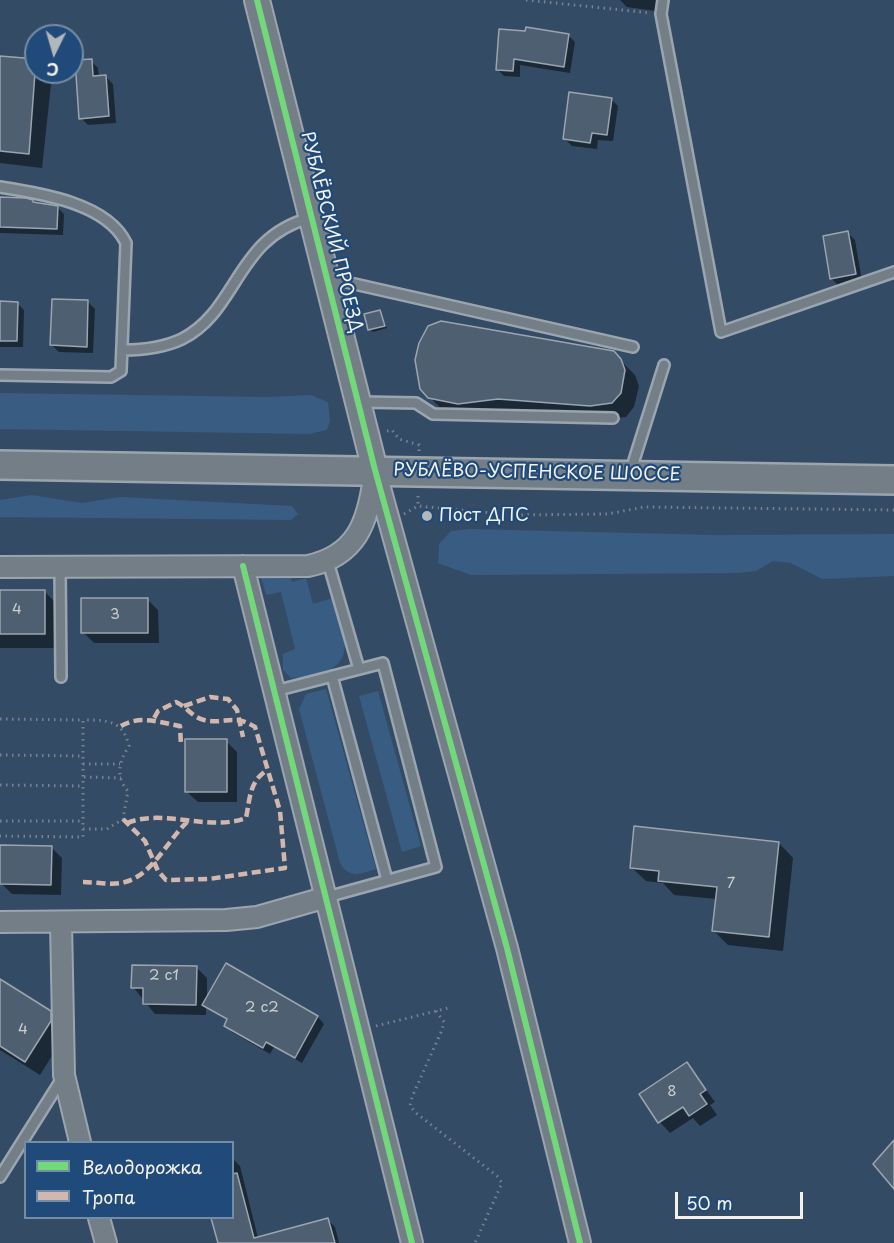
<!DOCTYPE html>
<html>
<head>
<meta charset="utf-8">
<style>
  body { margin:0 }
  #map { position:relative; width:894px; height:1243px; overflow:hidden; background:#344b65; font-family:"Playpen Sans",sans-serif }
  canvas { display:block }
  .legend { position:absolute; left:24px; top:1141px; width:210px; height:78px; box-sizing:border-box; background:#1f4a7a; border:2px solid #748da6; margin:0; padding:8px 10px; list-style:none; font-size:18px; color:#f4f1e8 }
  .legend li { display:flex; align-items:center; gap:12px; height:30px }
  .legend b { width:30px; border:2px solid #748da6 }
  .north { position:absolute; left:24px; top:24px; width:60px; height:60px; box-sizing:border-box; background:#1f4a7a; border:2px solid #748da6; border-radius:50%; rotate:185deg; font-size:16px; font-weight:700; line-height:24px; text-align:center; color:#f4f1e8 }
  .north::after { content:''; display:block; margin:auto; width:21px; height:27px; background:#b1b7ba; clip-path:polygon(50% 0,100% 100%,50% 72%,0 100%) }
  .scale { position:absolute; left:675px; top:1192px; width:128px; height:27px; box-sizing:border-box; border:3px solid #f4f1e8; border-top:0; padding-left:8px; font-size:18px; line-height:21px; white-space:nowrap; color:#f4f1e8; -webkit-text-stroke:4px #1f4a7a; paint-order:stroke }
</style>
</head>
<body>
<div id="map">
<canvas width="894" height="1243"></canvas>
<ul class="legend">
<li><b style="height:8px;background:#71d979"></b>Велодорожка</li>
<li><b style="height:8px;background:#d1b7ad"></b>Тропа</li>
</ul>
<div class="north">С</div>
<div class="scale">50 m</div>
</div>
<script>
const g = document.querySelector('canvas').getContext('2d');
g.lineJoin = 'round';
function paint(path, color) { g.fillStyle = color; g.fill(path, 'evenodd'); }
function strokePath(path, color, width, dash) { g.strokeStyle = color; g.lineWidth = width; g.lineCap = dash ? 'butt' : 'round'; g.setLineDash(dash || []); g.stroke(path); }
function write(font, color, halo, rows, align = 'center') {
  g.font = font + ' "Playpen Sans",sans-serif'; g.lineWidth = 4.5; g.setLineDash([]); g.textBaseline = 'middle'; g.strokeStyle = halo; g.fillStyle = color; for (const [text, x, y, turn = 0] of rows) {
    g.save(); g.translate(x, y); g.rotate((+turn || 0) * Math.PI / 180); g.textAlign = isNaN(turn) ? turn : align; if (halo) g.strokeText(text, 0, 0); g.fillText(text, 0, 0); g.restore();
  }
}
paint(new Path2D(`
  M 0,393 L 267,397 L 311,395 L 328,402 L 330,421 L 327,430 L 309,434 L 0,429 Z
  M 31,495 L 82,503 L 120,497 L 292,506 L 298,514 L 291,520 L 0,517 L 0,500 Z
  M 469,529 L 715,535 L 894,534 L 894,576 L 822,579 L 791,563 L 773,561 L 756,571 L 738,573 L 471,575 L 438,563 L 439,544 L 451,531 Z
  M 289,572 L 292,582 L 306,578 L 313,604 L 333,598 C 341,628 361,663 319,673 C 309,675 300,678 291,678 L 283,670 L 283,654 L 295,649 L 281,592 L 266,595 L 260,573 Z
  M 326,689 L 376,869 C 361,874 349,879 340,863 L 299,709 L 306,694 Z
  M 378,691 L 421,846 L 402,852 L 359,696 Z`), '#395c83');
paint(new Path2D(`
  M 620,0 L 656,0 L 655,11 L 627,7 Z
  M 500,31 L 568,35 L 575,42 L 570,73 L 520,65 L 520,77 L 504,76 L 497,69 Z
  M 0,57 L 36,61 L 36,72 L 49,72 L 52,75 L 42,168 L 0,163 Z
  M 91,61 L 98,68 L 99,77 L 106,77 L 113,84 L 116,123 L 88,125 L 81,118 Z
  M 611,99 L 618,106 L 613,141 L 598,140 L 597,149 L 572,146 L 565,139 Z
  M 0,199 L 32,201 L 35,204 L 57,207 L 64,214 L 63,235 L 0,233 Z
  M 848,233 L 855,240 L 862,281 L 838,285 L 831,278 Z
  M 88,302 L 95,309 L 93,353 L 59,352 L 52,345 Z
  M 0,303 L 17,303 L 24,310 L 23,347 L 0,347 Z
  M 380,311 L 387,328 L 373,332 L 370,329 Z
  M 613,353 L 635,375 L 639,386 L 634,407 L 626,417 L 605,420 L 444,412 L 421,388 Z
  M 0,592 L 45,592 L 59,606 L 59,648 L 0,648 Z
  M 148,600 L 158,610 L 159,643 L 94,643 L 83,632 Z
  M 226,741 L 237,752 L 237,802 L 198,802 L 187,792 Z
  M 779,843 L 793,858 L 783,951 L 728,945 L 714,931 L 717,899 L 674,895 L 663,883 L 646,881 L 631,867 Z
  M 51,847 L 62,858 L 61,895 L 12,894 L 1,883 Z
  M 227,965 L 318,1017 L 324,1024 L 302,1063 L 274,1047 L 270,1054 L 232,1032 L 226,1025 L 228,1021 L 206,1007 L 206,1015 L 155,1014 L 133,987 L 196,967 L 207,978 L 207,1000 Z
  M 0,981 L 50,1012 L 65,1027 L 65,1035 L 40,1075 L 0,1050 Z
  M 687,1064 L 715,1102 L 710,1105 L 717,1115 L 700,1126 L 693,1118 L 670,1133 L 660,1122 L 641,1094 Z
  M 233,1159 L 240,1166 L 258,1238 L 328,1220 L 335,1227 L 339,1243 L 229,1243 L 216,1229 L 213,1218 L 232,1218 Z`), '#0007');
const building = new Path2D(`
  M 526,27 L 569,34 L 564,67 L 514,59 L 513,71 L 496,70 L 499,29 L 525,31 Z
  M 0,56 L 36,59 L 29,154 L 0,151 Z
  M 92,59 L 93,76 L 106,75 L 109,116 L 79,119 L 75,60 Z
  M 569,92 L 612,98 L 607,135 L 592,133 L 590,143 L 563,139 Z
  M 0,197 L 26,198 L 33,200 L 33,202 L 58,206 L 57,229 L 0,227 Z
  M 848,231 L 856,274 L 830,279 L 823,236 Z
  M 52,299 L 88,300 L 87,347 L 50,345 Z
  M 0,301 L 18,302 L 17,341 L 0,341 Z
  M 380,310 L 385,326 L 368,330 L 364,314 Z
  M 441,321 L 614,351 L 621,359 L 625,370 L 621,393 L 612,403 L 590,406 L 498,399 L 458,404 L 428,398 L 420,389 L 415,360 L 419,343 L 428,326 Z
  M 0,590 L 45,590 L 45,634 L 0,634 Z
  M 81,598 L 148,598 L 148,633 L 81,633 Z
  M 185,739 L 227,739 L 227,792 L 185,792 Z
  M 634,826 L 779,842 L 769,937 L 712,931 L 717,887 L 658,881 L 659,871 L 630,868 Z
  M 0,845 L 52,846 L 51,885 L 0,884 Z
  M 226,963 L 318,1016 L 295,1058 L 266,1042 L 263,1048 L 224,1026 L 227,1019 L 202,1005 Z
  M 132,965 L 197,966 L 196,1005 L 143,1004 L 143,988 L 131,988 Z
  M 0,979 L 51,1011 L 51,1021 L 25,1062 L 0,1046 Z
  M 687,1062 L 706,1090 L 700,1094 L 707,1104 L 689,1116 L 683,1107 L 658,1123 L 639,1094 Z
  M 894,1140 L 894,1189 L 873,1164 Z
  M 237,1173 L 254,1238 L 328,1218 L 335,1243 L 218,1243 L 211,1218 L 232,1218 L 232,1174 Z`);
paint(building, '#4e5f72');
strokePath(building, '#9ba5af', 1.5);
const service = new Path2D(`
  M 663,0 L 661,14 L 721,332 L 894,272
  M 0,187 C 39,193 107,203 126,243 L 121,371 L 111,377 L 0,375
  M 328,278 L 633,347
  M 123,350 C 144,350 163,348 182,339 C 238,311 236,237 310,218
  M 361,402 L 416,403 L 433,414 L 613,418
  M 630,473 L 664,365
  M 328,562 L 359,669
  M 60,567 L 61,677
  M 332,676 L 387,880
  M 275,691 L 383,663 L 436,867 L 327,897
  M 0,1177 L 63,1077`);
const minor = new Path2D(`
  M 375,470 L 507,948 L 580,1243
  M 243,566 L 412,1243
  M 0,567 L 308,566 C 356,556 368,523 374,477
  M 0,922 L 226,920 L 257,917 L 327,897
  M 61,922 L 64,1075 L 80,1142
  M 99,1218 L 106,1243`);
const tertiary = new Path2D(`
  M 257,0 L 375,470`);
const secondary = new Path2D(`
  M 0,465 L 894,480`);
strokePath(service, '#9ba5af', 14);
strokePath(minor, '#9ba5af', 24);
strokePath(tertiary, '#9ba5af', 28);
strokePath(secondary, '#9ba5af', 32);
strokePath(new Path2D(`
  M 526,0 L 651,13
  M 387,431 L 392,430 L 399,439 L 419,445 L 419,451
  M 418,496 L 418,506
  M 404,514 L 418,506 L 513,515 L 608,514 L 644,507 L 894,510
  M 0,719 L 83,720 L 83,837 L 0,836
  M 0,755 L 83,756
  M 83,764 L 120,764
  M 84,777 L 121,778
  M 0,785 L 83,786
  M 0,821 L 83,821
  M 83,829 L 107,829 L 123,819 L 128,791 C 115,777 119,761 129,746 C 123,720 107,720 83,720
  M 436,1011 L 444,1022 L 442,1030 L 412,1097 L 410,1106 L 416,1113 L 497,1176 L 502,1183 L 475,1243
  M 376,1026 L 448,1008`), '#78838f', 3, [1.5, 4.5]);
strokePath(service, '#737e87', 9);
strokePath(minor, '#737e87', 20);
strokePath(tertiary, '#737e87', 24);
strokePath(secondary, '#737e87', 27);
strokePath(new Path2D(`
  M 184,706 L 210,697 L 228,699 L 237,710 L 243,737
  M 121,726 C 140,715 158,722 180,726 L 181,746
  M 123,819 L 145,841 L 158,871 L 166,880 L 209,879 L 285,868 L 280,811 L 255,727 C 233,713 225,725 204,720 C 192,717 187,707 176,702 L 158,711 L 153,720
  M 127,823 C 164,808 208,832 246,818 C 250,799 249,782 267,770
  M 83,882 C 95,882 109,885 121,883 C 151,878 167,841 187,822`), '#d1b7ad', 4.5, [9, 4.5]);
strokePath(new Path2D(`
  M 257,0 L 375,470 L 507,948 L 580,1243
  M 243,566 L 412,1243`), '#71d979', 6);
for (const [x, y, r, color] of [
  [427,516,6,"#b1b7ba"]
]) { const dot = new Path2D(); dot.arc(x, y, r, 0, 2 * Math.PI); g.fillStyle = color; g.fill(dot); strokePath(dot, '#1f4a7a', 2); }
write('15px', '#caccca', null, [
  ["4",17,610],
  ["3",115,615],
  ["7",731,884],
  ["2 с1",164,976],
  ["2 с2",262,1008],
  ["4",23,1030],
  ["8",672,1092]
]);
write('18px', '#f4f1e8', '#1f4a7a', [
  ["РУБЛЁВСКИЙ ПРОЕЗД",331,232,76],
  ["РУБЛЁВО-УСПЕНСКОЕ ШОССЕ",537,473,1]
]);
write('18px', '#f4f1e8', '#1f4a7a', [
  ["Пост ДПС",439,516]
], 'left');
</script>
</body>
</html>
